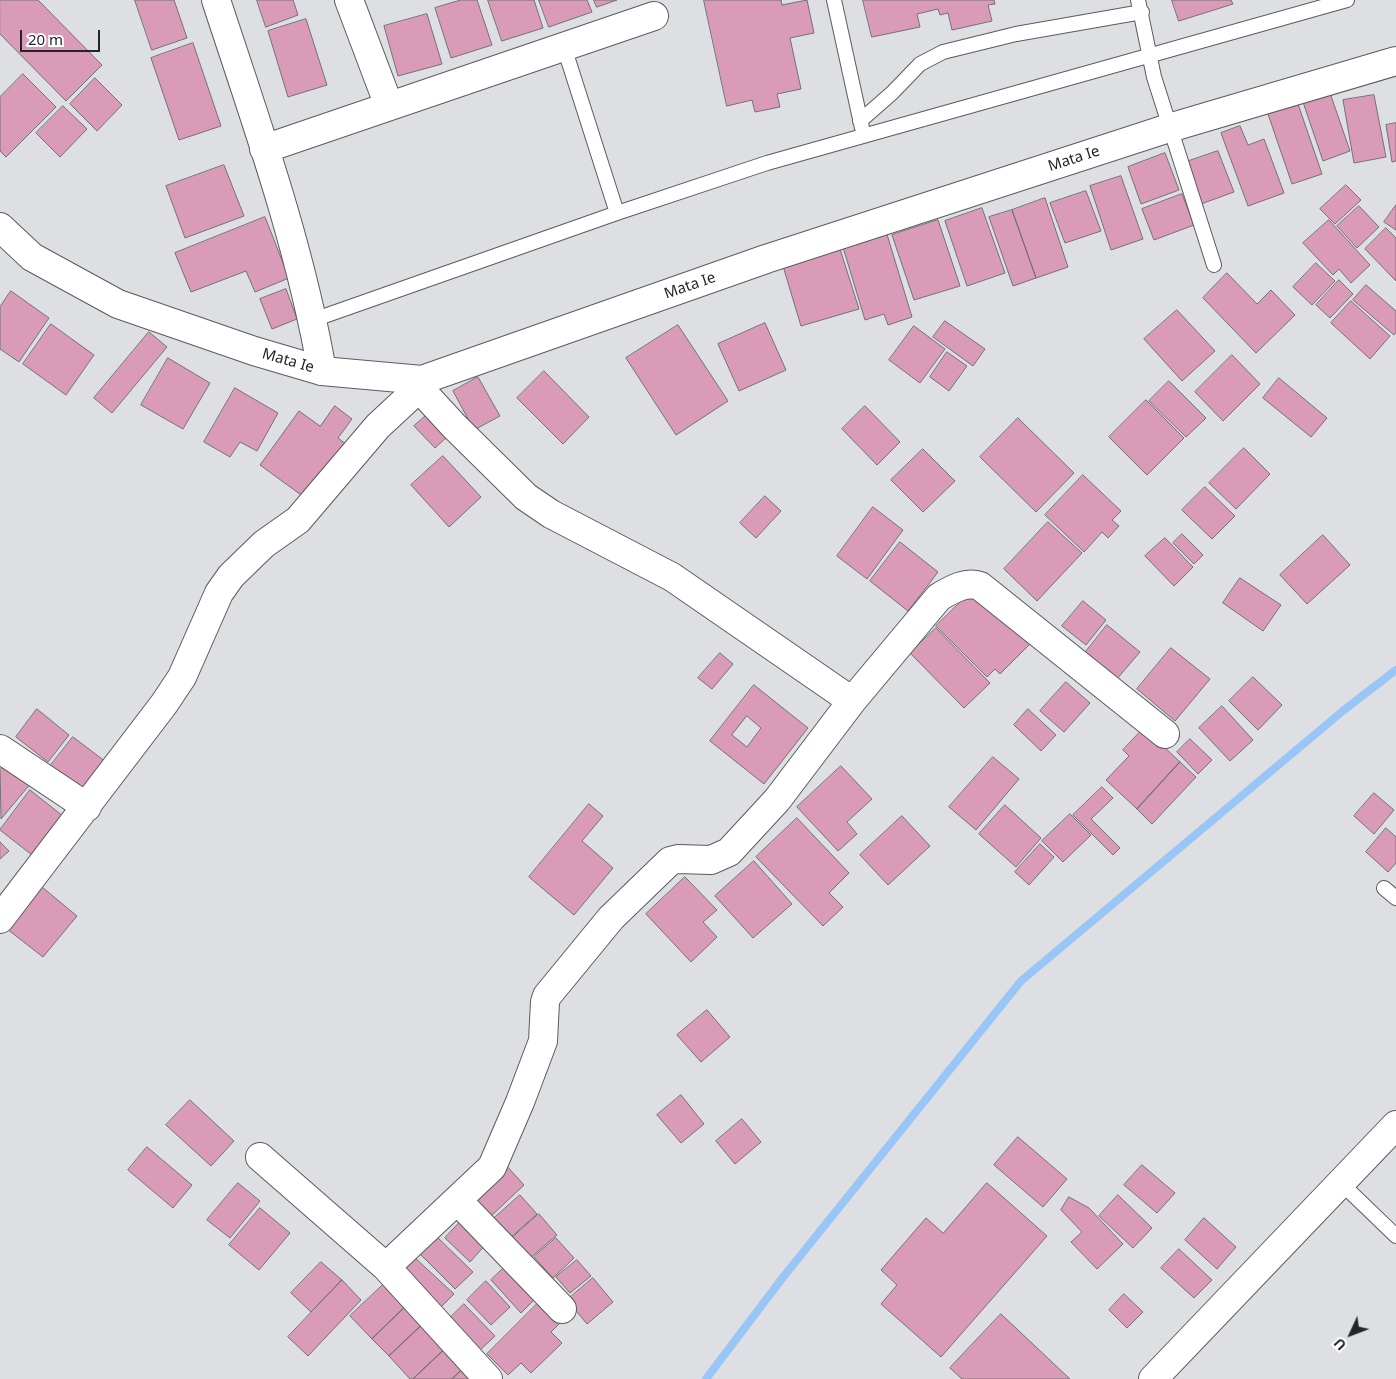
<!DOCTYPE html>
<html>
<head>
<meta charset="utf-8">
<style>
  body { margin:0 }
  #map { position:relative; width:1396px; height:1379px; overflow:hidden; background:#dddfe2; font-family:"Noto Sans",sans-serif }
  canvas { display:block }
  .north { position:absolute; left:1326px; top:1309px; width:50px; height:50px; -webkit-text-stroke:4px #fff; paint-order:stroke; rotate:227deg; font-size:14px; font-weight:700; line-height:20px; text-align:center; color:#242526 }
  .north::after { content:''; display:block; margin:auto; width:18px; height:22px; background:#242526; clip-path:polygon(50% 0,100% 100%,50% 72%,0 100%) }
  .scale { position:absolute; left:20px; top:30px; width:80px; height:22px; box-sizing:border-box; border:2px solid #242526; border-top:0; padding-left:6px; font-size:15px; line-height:18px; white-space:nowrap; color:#242526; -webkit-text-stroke:4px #fff; paint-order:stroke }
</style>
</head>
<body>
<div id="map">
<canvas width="1396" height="1379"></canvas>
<div class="north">U</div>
<div class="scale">20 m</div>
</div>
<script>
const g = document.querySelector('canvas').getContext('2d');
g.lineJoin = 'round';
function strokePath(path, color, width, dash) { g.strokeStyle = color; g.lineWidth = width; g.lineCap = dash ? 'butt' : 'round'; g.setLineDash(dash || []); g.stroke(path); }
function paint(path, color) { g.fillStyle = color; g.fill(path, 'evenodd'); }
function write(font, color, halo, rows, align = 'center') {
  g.font = font + ' "Noto Sans",sans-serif'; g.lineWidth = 5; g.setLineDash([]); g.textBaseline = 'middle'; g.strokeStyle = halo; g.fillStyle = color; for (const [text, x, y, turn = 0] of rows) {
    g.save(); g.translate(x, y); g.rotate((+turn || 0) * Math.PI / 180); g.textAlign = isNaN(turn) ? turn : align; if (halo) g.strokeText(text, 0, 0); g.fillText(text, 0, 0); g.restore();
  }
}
strokePath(new Path2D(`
  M 706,1379 L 784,1276 L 1021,981 L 1344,710 L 1396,670`), '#9ac5f7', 8);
const building = new Path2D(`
  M 0,0 L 38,0 L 102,65 L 66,101 L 0,34 Z
  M 135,0 L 174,0 L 187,38 L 152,50 Z
  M 257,0 L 293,0 L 298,15 L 266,27 Z
  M 461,0 L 477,0 L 492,45 L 451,58 L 435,8 Z
  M 488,0 L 534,0 L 543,28 L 502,41 Z
  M 539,0 L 587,0 L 592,12 L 549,27 Z
  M 594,0 L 617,0 L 597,7 Z
  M 704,0 L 781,0 L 782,5 L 807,0 L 814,33 L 790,38 L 801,89 L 777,94 L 780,107 L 755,112 L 752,100 L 727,106 Z
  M 863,0 L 994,0 L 995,4 L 988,5 L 992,21 L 952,30 L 948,13 L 940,15 L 938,9 L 917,14 L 920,27 L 872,37 Z
  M 1172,0 L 1231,0 L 1233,4 L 1179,21 Z
  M 427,14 L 442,64 L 398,76 L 384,26 Z
  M 306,19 L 327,85 L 288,97 L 268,31 Z
  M 193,43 L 221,126 L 179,140 L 151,58 Z
  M 23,74 L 56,107 L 6,157 L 0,151 L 0,97 Z
  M 95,78 L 122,105 L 97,131 L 70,104 Z
  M 1329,90 L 1350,151 L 1323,161 L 1302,99 Z
  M 1374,95 L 1386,157 L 1354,163 L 1343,100 Z
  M 1298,104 L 1322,174 L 1292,184 L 1268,114 Z
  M 63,106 L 87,129 L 60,157 L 36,133 Z
  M 1396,123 L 1396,161 L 1392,162 L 1386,125 Z
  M 1240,126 L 1248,145 L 1264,139 L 1284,193 L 1248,206 L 1221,133 Z
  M 1218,151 L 1234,192 L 1201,204 L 1186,162 Z
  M 1165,153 L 1179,190 L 1141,204 L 1128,167 Z
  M 224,165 L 244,216 L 185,238 L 166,186 Z
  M 1121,176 L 1143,239 L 1111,250 L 1090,186 Z
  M 1346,185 L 1361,200 L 1335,224 L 1320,209 Z
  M 1086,191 L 1101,231 L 1065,243 L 1050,203 Z
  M 1182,194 L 1194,225 L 1154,240 L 1142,209 Z
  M 1045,198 L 1068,267 L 1036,278 L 1012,210 Z
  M 1396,205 L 1396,230 L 1384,222 Z
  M 1359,206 L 1379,227 L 1357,248 L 1337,226 Z
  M 982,208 L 1005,273 L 967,286 L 945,221 Z
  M 1012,210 L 1036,278 L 1013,286 L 989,217 Z
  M 265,217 L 289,278 L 255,292 L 246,271 L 191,292 L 175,253 Z
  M 938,220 L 960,286 L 914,300 L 892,235 Z
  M 1329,220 L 1370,265 L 1351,283 L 1339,269 L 1333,275 L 1303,243 Z
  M 1386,228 L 1396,238 L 1396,281 L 1365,249 Z
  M 886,231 L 912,317 L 888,325 L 884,314 L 865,320 L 842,244 Z
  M 840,249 L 859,309 L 801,326 L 783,266 Z
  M 1316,263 L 1335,281 L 1312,305 L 1293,287 Z
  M 1227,273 L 1257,304 L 1271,290 L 1295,315 L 1256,353 L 1203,298 Z
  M 1339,280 L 1353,294 L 1330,318 L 1316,305 Z
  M 1366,285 L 1396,311 L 1396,332 L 1394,335 L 1353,300 Z
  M 286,289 L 297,319 L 272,329 L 260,299 Z
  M 11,291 L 49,318 L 19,362 L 0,349 L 0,307 Z
  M 1351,301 L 1390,336 L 1370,359 L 1331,323 Z
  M 1177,310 L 1215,351 L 1182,381 L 1144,339 Z
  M 945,321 L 985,349 L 973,366 L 933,337 Z
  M 765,323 L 786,370 L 739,391 L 718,344 Z
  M 51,324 L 94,355 L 66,395 L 23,364 Z
  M 678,325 L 728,401 L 676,435 L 626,358 Z
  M 914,326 L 945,349 L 920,383 L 889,360 Z
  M 149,332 L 167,347 L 112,413 L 94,398 Z
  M 947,352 L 967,366 L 949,391 L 930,377 Z
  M 1232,355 L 1260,384 L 1223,421 L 1195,392 Z
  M 168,358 L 210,383 L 183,429 L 141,405 Z
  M 544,371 L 589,417 L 563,444 L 517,398 Z
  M 478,377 L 500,416 L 474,430 L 453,391 Z
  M 1279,378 L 1327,418 L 1311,437 L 1263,398 Z
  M 1169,381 L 1206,418 L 1186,437 L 1149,401 Z
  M 235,388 L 278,413 L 257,451 L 240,442 L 230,457 L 204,442 Z
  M 1146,400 L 1184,438 L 1147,475 L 1109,437 Z
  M 335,406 L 352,419 L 338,438 L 347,445 L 308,500 L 260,465 L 299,411 L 320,426 Z
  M 865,406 L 900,442 L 877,465 L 842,429 Z
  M 428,414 L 448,436 L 435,448 L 414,426 Z
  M 1018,418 L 1074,473 L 1036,512 L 980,457 Z
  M 1244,448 L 1270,474 L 1236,509 L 1209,483 Z
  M 923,449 L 955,481 L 923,512 L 891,480 Z
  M 443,456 L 481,497 L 449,527 L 411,485 Z
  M 1083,475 L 1121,511 L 1112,520 L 1119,526 L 1108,538 L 1102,532 L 1084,552 L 1045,515 Z
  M 1205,487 L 1235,516 L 1212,539 L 1182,510 Z
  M 765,496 L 781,511 L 756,538 L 740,523 Z
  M 873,507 L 903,530 L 867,579 L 837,556 Z
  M 1048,522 L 1082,553 L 1037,601 L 1004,569 Z
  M 1182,534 L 1203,555 L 1194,564 L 1173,543 Z
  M 1323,535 L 1350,565 L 1307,604 L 1280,575 Z
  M 1165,538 L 1193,567 L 1174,586 L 1145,556 Z
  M 900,542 L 938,572 L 908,611 L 870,581 Z
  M 1240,578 L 1281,605 L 1263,631 L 1223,603 Z
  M 977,586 L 1033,641 L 1000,674 L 995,669 L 987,677 L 936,626 Z
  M 1083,601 L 1106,620 L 1086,645 L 1062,626 Z
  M 1107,625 L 1140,652 L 1116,680 L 1084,654 Z
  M 936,628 L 990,683 L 964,708 L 910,653 Z
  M 1171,648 L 1210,679 L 1175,721 L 1137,689 Z
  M 720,653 L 733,664 L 712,689 L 698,678 Z
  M 1253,677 L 1282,705 L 1258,730 L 1229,701 Z
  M 1066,682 L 1090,703 L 1064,732 L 1040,711 Z
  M 754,685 L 808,728 L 764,784 L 710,741 ZM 747,716 L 761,728 L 747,747 L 732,735 Z
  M 1222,706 L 1253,740 L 1230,761 L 1199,728 Z
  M 37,709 L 69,735 L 48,762 L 16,737 Z
  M 1028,709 L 1056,735 L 1041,751 L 1014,725 Z
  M 1144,728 L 1180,762 L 1137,809 L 1106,780 L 1129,756 L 1123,750 Z
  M 73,737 L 106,762 L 80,796 L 47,770 Z
  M 1190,739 L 1212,760 L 1198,774 L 1177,752 Z
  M 993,757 L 1019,779 L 976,830 L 949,807 Z
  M 7,762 L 32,782 L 1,819 L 0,770 Z
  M 1180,762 L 1196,777 L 1152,824 L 1137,809 Z
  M 841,766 L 872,799 L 847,822 L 857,834 L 838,851 L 797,807 Z
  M 1102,787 L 1113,798 L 1091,819 L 1120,848 L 1113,855 L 1073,815 Z
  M 30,790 L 63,816 L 32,855 L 0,830 Z
  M 1374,793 L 1394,810 L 1374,834 L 1354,816 Z
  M 589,804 L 603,816 L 582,841 L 613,868 L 574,915 L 529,877 Z
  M 1005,805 L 1041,838 L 1016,867 L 979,834 Z
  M 1070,814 L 1091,835 L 1063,862 L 1042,841 Z
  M 902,816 L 930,846 L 888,885 L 860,855 Z
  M 797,818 L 849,873 L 829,893 L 843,907 L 823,926 L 756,857 Z
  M 1386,828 L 1396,837 L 1396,863 L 1388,872 L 1366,852 Z
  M 0,842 L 9,851 L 0,859 Z
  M 1040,844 L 1054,857 L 1029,885 L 1015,872 Z
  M 754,861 L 792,904 L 753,938 L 715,896 Z
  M 685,877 L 717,910 L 703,922 L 717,937 L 691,962 L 646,914 Z
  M 42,887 L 77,916 L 43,957 L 7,929 Z
  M 707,1010 L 730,1037 L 701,1062 L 677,1035 Z
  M 681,1095 L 704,1124 L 681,1143 L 657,1115 Z
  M 190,1100 L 234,1141 L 211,1166 L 166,1125 Z
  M 742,1119 L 761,1142 L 735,1164 L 716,1141 Z
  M 1018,1137 L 1067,1179 L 1043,1207 L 994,1165 Z
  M 147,1147 L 192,1185 L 173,1208 L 128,1170 Z
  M 504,1163 L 524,1185 L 488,1219 L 468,1197 Z
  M 1142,1165 L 1175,1193 L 1157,1213 L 1124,1185 Z
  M 238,1183 L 260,1201 L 230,1238 L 207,1220 Z
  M 987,1183 L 1047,1236 L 941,1357 L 881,1304 L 897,1285 L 881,1270 L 926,1218 L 943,1233 Z
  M 520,1195 L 537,1214 L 509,1239 L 492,1220 Z
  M 1118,1195 L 1152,1228 L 1133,1248 L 1099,1216 Z
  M 1069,1197 L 1089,1208 L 1123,1244 L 1097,1269 L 1071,1242 L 1082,1232 L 1061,1210 Z
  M 260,1208 L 290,1233 L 259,1270 L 229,1245 Z
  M 539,1214 L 557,1235 L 530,1258 L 512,1238 Z
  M 1204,1218 L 1236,1247 L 1217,1269 L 1185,1240 Z
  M 462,1220 L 487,1243 L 470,1262 L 445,1238 Z
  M 434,1234 L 473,1272 L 455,1289 L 417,1251 Z
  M 556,1238 L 574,1258 L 553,1278 L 534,1257 Z
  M 1179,1249 L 1212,1280 L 1194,1298 L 1161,1268 Z
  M 413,1256 L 454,1294 L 435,1313 L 395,1275 Z
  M 577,1260 L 591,1276 L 570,1293 L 556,1277 Z
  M 321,1262 L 342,1280 L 311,1312 L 291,1293 Z
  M 508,1264 L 538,1296 L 521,1313 L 491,1280 Z
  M 593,1278 L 613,1302 L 587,1324 L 567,1300 Z
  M 342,1280 L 361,1300 L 308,1356 L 288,1337 Z
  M 387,1281 L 408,1304 L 372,1339 L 350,1316 Z
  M 486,1281 L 510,1307 L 491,1325 L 467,1300 Z
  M 1124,1294 L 1143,1312 L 1127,1328 L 1109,1310 Z
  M 539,1302 L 560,1323 L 551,1332 L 562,1343 L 531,1373 L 521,1363 L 508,1375 L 487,1354 Z
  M 408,1304 L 425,1322 L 389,1356 L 372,1339 Z
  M 464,1304 L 495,1336 L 477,1353 L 446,1322 Z
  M 1001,1314 L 1070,1379 L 962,1379 L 950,1368 Z
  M 425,1322 L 448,1346 L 413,1379 L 410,1379 L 389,1356 Z
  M 448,1346 L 466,1366 L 452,1379 L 413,1379 Z
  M 466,1366 L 479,1379 L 452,1379 Z`);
paint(building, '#da9bb9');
strokePath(building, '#747172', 1);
const service = new Path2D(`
  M 834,0 L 862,128
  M 1138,0 L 1154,77 L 1214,265
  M 564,47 L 617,213
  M 860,121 L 892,93 L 920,64 L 943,52 L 1016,34 L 1142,12
  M 313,320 L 617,213 L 767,163 L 1347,0
  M 1384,888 L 1396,898
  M 1340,1182 L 1396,1236`);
const minor = new Path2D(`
  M 216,0 C 256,122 300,244 322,371
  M 349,0 L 389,106
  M 264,149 L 654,16
  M 422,380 L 419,388 L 454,426 L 526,497 L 551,514 L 672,577 L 852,701
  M 0,749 L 87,807
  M 0,919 L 164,704 L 182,677 L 219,593 L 231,576 L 264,544 L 298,520 L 378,426 L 419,388
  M 260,1157 L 386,1267 L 492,1167 L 520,1102 L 543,1041 L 545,1002 L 547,996 L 611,918 L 670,861 L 678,859 L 711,860 L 729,852 L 777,800 L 852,701 L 939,597 C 951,590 965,581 980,586 L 1165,734
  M 457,1200 L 562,1309
  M 386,1267 L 488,1379`);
const tertiary = new Path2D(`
  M 0,227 L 32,257 L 118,304 L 254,351 L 322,371 L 422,380 L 766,259 L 1169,128 L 1396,61
  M 1153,1379 L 1396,1125`);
strokePath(service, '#5a5b5e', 16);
strokePath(minor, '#5a5b5e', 30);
strokePath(tertiary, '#5a5b5e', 30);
strokePath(service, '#fff', 14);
strokePath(minor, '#fff', 28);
strokePath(tertiary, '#fff', 28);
write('15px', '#242526', '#fff', [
  ["Mata Ie",1074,159,-18],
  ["Mata Ie",690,286,-19],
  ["Mata Ie",288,361,16]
]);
</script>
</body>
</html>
